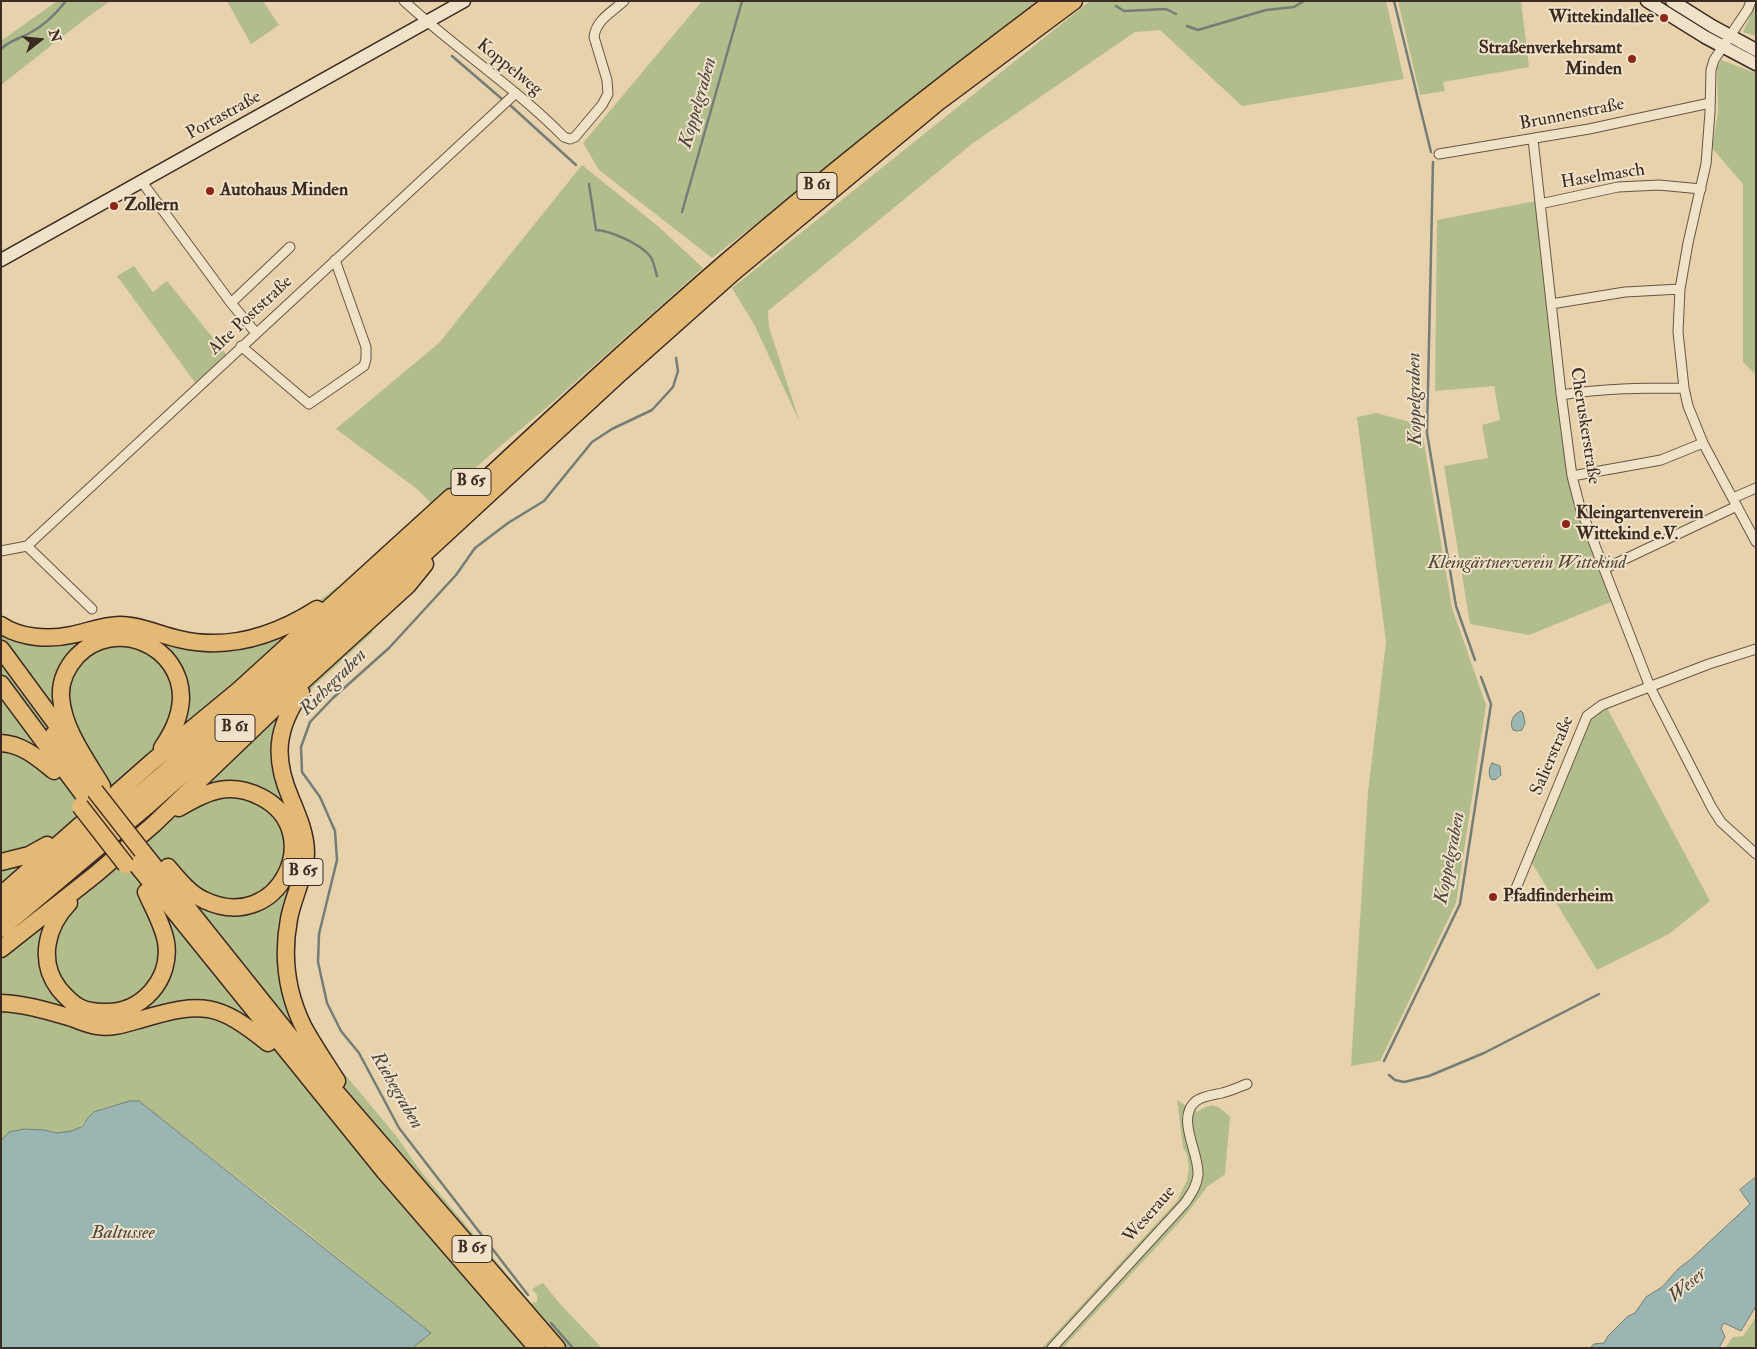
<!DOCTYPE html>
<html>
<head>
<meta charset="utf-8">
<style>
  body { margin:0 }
  #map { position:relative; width:1757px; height:1349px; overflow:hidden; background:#e8d2ac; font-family:"IM FELL Double Pica",serif }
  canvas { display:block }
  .frame { position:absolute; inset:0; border:2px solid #3b2b22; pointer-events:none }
  .north { position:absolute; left:15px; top:15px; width:50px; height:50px; -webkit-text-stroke:4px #f0e2c9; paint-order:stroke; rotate:74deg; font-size:14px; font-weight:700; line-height:20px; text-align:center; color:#3b2b22 }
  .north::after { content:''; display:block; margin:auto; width:18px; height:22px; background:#3b2b22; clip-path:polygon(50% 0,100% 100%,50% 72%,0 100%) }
</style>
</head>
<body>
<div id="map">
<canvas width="1757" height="1349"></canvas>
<div class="frame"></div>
<div class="north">N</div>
</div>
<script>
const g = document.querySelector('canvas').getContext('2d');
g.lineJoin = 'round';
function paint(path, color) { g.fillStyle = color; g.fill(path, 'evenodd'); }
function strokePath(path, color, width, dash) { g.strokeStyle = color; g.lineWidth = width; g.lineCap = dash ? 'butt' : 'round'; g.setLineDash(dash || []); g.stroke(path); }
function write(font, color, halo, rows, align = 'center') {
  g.font = font + ' "IM FELL Double Pica",serif'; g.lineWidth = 4; g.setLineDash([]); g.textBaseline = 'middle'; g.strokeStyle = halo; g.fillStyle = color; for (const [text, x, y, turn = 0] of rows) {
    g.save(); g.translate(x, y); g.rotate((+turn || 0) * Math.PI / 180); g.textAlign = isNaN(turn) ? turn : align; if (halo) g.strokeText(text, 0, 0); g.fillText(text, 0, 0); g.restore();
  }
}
paint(new Path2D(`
  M 57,1 L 110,1 L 85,19 L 1,85 L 1,41 Z
  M 227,1 L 263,1 L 279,25 L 251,44 Z
  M 702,1 L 1043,1 L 712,258 L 599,170 L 583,143 Z
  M 1090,1 L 1386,1 L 1404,79 L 1242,106 L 1160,30 L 1135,32 L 973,143 L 768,311 L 769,327 L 800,423 L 755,326 L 732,288 Z
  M 1398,1 L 1521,1 L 1529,67 L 1443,82 L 1445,91 L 1420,95 Z
  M 1756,4 L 1756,36 L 1743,32 Z
  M 1721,60 L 1756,73 L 1756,375 L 1743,362 L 1743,184 L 1712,148 L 1718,112 L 1717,68 Z
  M 582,165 L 659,227 L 703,268 L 545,409 L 498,448 L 433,505 L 417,489 L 336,429 L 439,343 Z
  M 1536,201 L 1570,472 L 1613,601 L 1529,635 L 1470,624 L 1444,466 L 1488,458 L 1482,425 L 1500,420 L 1494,386 L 1435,391 L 1437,220 Z
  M 134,266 L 153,292 L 167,281 L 226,354 L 196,384 L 117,276 Z
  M 1376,413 L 1421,425 L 1452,608 L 1486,705 L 1456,903 L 1380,1061 L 1351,1066 L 1368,792 L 1386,642 L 1357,417 Z
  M 337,587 L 373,632 L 313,687 L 296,711 L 286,732 L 285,759 L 296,796 L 292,939 L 293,970 L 302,1005 L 313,1032 L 333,1060 L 397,1137 L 419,1169 L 531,1303 L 537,1302 L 537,1295 L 532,1289 L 543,1283 L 561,1305 L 602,1348 L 412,1348 L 431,1333 L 276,1208 L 139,1101 C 128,1101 103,1107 94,1113 C 85,1118 84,1126 74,1130 C 60,1135 57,1131 44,1130 C 33,1128 20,1131 9,1132 L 1,1141 L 1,618 L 25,630 L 241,636 L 304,612 Z
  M 1606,706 L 1710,901 L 1669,934 L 1597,970 L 1530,860 L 1589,715 Z
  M 1177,1100 L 1197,1112 C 1213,1101 1218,1105 1230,1117 L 1225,1174 L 1207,1187 L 1185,1216 L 1063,1348 L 1042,1348 L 1177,1201 L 1187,1180 L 1189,1168 L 1187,1155 L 1183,1147 Z
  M 1756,1317 L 1756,1348 L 1725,1348 L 1733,1337 L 1743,1336 Z`), '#b2bd8c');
const water = new Path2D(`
  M 1521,711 L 1523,713 L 1525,723 L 1522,730 L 1517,731 L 1513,730 C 1509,722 1513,714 1521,711 Z
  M 1492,763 L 1500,766 L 1501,775 L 1495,780 L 1491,779 C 1488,774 1489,768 1492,763 Z
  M 130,1101 L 139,1101 L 431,1333 L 412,1348 L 1,1348 L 1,1141 L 9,1132 L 24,1129 L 44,1130 L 57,1133 L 72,1131 L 83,1126 L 87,1119 L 94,1112 Z
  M 1756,1177 L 1756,1306 L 1741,1331 L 1724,1323 L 1721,1328 L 1725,1337 L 1719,1348 L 1590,1348 L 1594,1344 L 1604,1343 L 1608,1336 L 1628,1316 L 1635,1313 L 1646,1297 L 1662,1287 L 1678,1269 L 1691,1259 L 1750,1204 L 1740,1190 Z`);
paint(water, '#99b6b2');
strokePath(water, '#737e78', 1);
strokePath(new Path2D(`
  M 1394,1 L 1431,152
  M 1116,6 L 1124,11 L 1166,9 L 1176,14
  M 1187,26 L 1198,30 L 1266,10 L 1294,7 L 1304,1
  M 1,49 C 9,41 18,39 28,34 C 44,26 55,15 66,1
  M 452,56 L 502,99
  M 511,106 L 576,165
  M 1433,162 L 1427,433 L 1456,606 L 1475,660
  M 589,184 L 596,230 C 612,231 640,244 650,256 C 654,261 655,270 657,276
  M 682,212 L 742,1
  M 1384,1061 L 1460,904 L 1491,704 L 1481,677
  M 1389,1075 L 1395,1080 L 1404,1082 L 1429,1076 L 1484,1053 L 1599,994
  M 528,1295 L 399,1128 L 359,1053 L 341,1031 L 327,1003 L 318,962 L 319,934 L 337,860 L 335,831 L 320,797 L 302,772 L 301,747 L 310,722 L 333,698 L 389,648 L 456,575 L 475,548 L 508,523 L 544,501 L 592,442 L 612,429 L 652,410 L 673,387 L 678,371 L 676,358
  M 551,1323 L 573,1348`), '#737e78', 2.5);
const street = new Path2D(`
  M 404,1 C 456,49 515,87 564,137 L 570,139 L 575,137 L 602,105 L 608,94 L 607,80 L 594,37 C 596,20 612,12 624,1
  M 1751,1 L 1748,9 L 1714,60 L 1711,70 L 1710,112 L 1706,164 L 1688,243 L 1680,289 L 1678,332 L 1684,388 L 1688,406 L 1703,443 L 1756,542
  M 1533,139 L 1561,393 L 1572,476 L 1580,507 L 1650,687 L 1712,808 L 1721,822 L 1756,854
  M 1439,154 L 1589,129 L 1710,103
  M 142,182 L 231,303 L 256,333
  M 1540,204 L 1618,187 L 1659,185 L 1701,189
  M 231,303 L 290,247
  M 1551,304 L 1625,292 L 1680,289
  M 241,346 L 309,404 L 364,366 L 366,359 L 366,347 L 335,260
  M 1561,395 C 1604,388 1641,388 1684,388
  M 1572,476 L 1661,460 L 1703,443
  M 1733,498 L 1756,488
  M 27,546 L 92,609
  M 1,551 L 27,546 L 516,93
  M 1604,569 L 1737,506
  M 1514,893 L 1587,716 L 1602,705 L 1709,664 L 1756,649
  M 1052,1348 L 1185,1203 C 1191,1194 1197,1186 1198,1175 C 1200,1154 1175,1118 1196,1101 C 1203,1096 1213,1095 1222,1093 C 1230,1091 1239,1087 1247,1084`);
const secondary = new Path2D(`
  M 1647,1 L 1705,37 L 1756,64
  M 1672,1 L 1712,26 L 1756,50
  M 1,260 L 464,1`);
const highway = new Path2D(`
  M 1,625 C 20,638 49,640 71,635 C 87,632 103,625 120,625 C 140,625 160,635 179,639 C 228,651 276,635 317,609
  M 1,649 L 68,740
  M 1,684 L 88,801
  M 301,692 C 276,729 273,758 291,799 C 298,816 306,834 306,853 C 305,876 293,897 289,919 C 282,956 287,993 303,1026 C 313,1045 326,1063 337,1081
  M 54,734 L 88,781
  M 1,743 C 22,744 38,758 54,771
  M 102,786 C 86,759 63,729 61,697 C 60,681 67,667 77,656 C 115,617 182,645 181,699 C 180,718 172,733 162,748
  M 142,851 L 317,1070 L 557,1348
  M 132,859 L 384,1171 L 537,1348
  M 1,862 L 29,855 L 47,845
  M 168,867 C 178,879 190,894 204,900 C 279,936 328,831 261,797 C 230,781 207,791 179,808
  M 1,895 L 153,761 L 239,690 L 451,497
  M 69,903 C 46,927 38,961 59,989 C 65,996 71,1003 79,1007 C 86,1011 96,1012 105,1012 C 142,1013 172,979 166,942 C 163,925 153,908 146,892
  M 1,912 C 83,843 165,774 245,702 C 406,557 561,405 725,263 C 831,172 941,85 1053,1
  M 1,929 L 146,807 L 255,710 L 618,375 L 735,271 L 937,103 L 1074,1
  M 1,949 L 96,874 L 154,824 L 305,679 L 408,585 L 425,564
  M 1,1003 C 26,1004 48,1011 72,1018 C 80,1021 89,1025 97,1026 C 112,1029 128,1023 142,1019 C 203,1001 218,1003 268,1043`);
strokePath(street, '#654', 11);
strokePath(secondary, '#3b2b22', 15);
strokePath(highway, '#3b2b22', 19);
strokePath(street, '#f0e2c9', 9);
strokePath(secondary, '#f0e2c9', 12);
strokePath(highway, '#e4b976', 16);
const highwayBridge = new Path2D(`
  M 95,791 L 142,851
  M 80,806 L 126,865`);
strokePath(highwayBridge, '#3b2b22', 19, []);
strokePath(highwayBridge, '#e4b976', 16);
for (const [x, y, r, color] of [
  [1664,18,5,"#8f2418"],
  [1632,59,5,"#8f2418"],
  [210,191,5,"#8f2418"],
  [114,206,5,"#8f2418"],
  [1566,524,5,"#8f2418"],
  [1493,897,5,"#8f2418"]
]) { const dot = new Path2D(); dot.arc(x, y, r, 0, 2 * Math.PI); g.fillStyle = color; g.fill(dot); strokePath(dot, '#f0e2c9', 2); }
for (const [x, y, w] of [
  [817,186,40],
  [471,482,40],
  [235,728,40],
  [303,872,40],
  [472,1249,40]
]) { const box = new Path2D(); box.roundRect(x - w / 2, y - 13.5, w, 27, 4); g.fillStyle = '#f0e2c9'; g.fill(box); strokePath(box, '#3b2b22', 1); }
write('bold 16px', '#3b2b22', null, [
  ["B 61",817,186],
  ["B 65",471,482],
  ["B 61",235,728],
  ["B 65",303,872],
  ["B 65",472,1249]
]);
write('bold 18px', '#3b2b22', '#f0e2c9', [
  ["Wittekindallee",1654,18,"right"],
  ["Straßenverkehrsamt",1622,49,"right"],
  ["Minden",1622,70,"right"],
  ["Autohaus Minden",220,191],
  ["Zollern",124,206],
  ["Kleingartenverein",1576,514],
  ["Wittekind e.V.",1576,535],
  ["Pfadfinderheim",1503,897]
], 'left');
write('18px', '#3b2b22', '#f0e2c9', [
  ["Koppelweg",509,68,39],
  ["Brunnenstraße",1572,115,-11],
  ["Portastraße",224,116,-29],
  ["Haselmasch",1603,177,-9],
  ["Alte Poststraße",251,316,-43],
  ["Cheruskerstraße",1584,426,81],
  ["Salierstraße",1553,756,-67],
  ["Weseraue",1150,1215,-49]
]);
write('italic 18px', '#534837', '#f0e2c9', [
  ["Kleingärtnerverein Wittekind",1527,564]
]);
write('italic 19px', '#4e473f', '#f0e2c9', [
  ["Koppelgraben",699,103,-74],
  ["Koppelgraben",1416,399,-91],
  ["Riehegraben",334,683,-45],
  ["Koppelgraben",1451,858,-79],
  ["Riehegraben",396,1091,60],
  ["Baltussee",123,1234],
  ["Weser",1688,1286,-40]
]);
</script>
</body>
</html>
